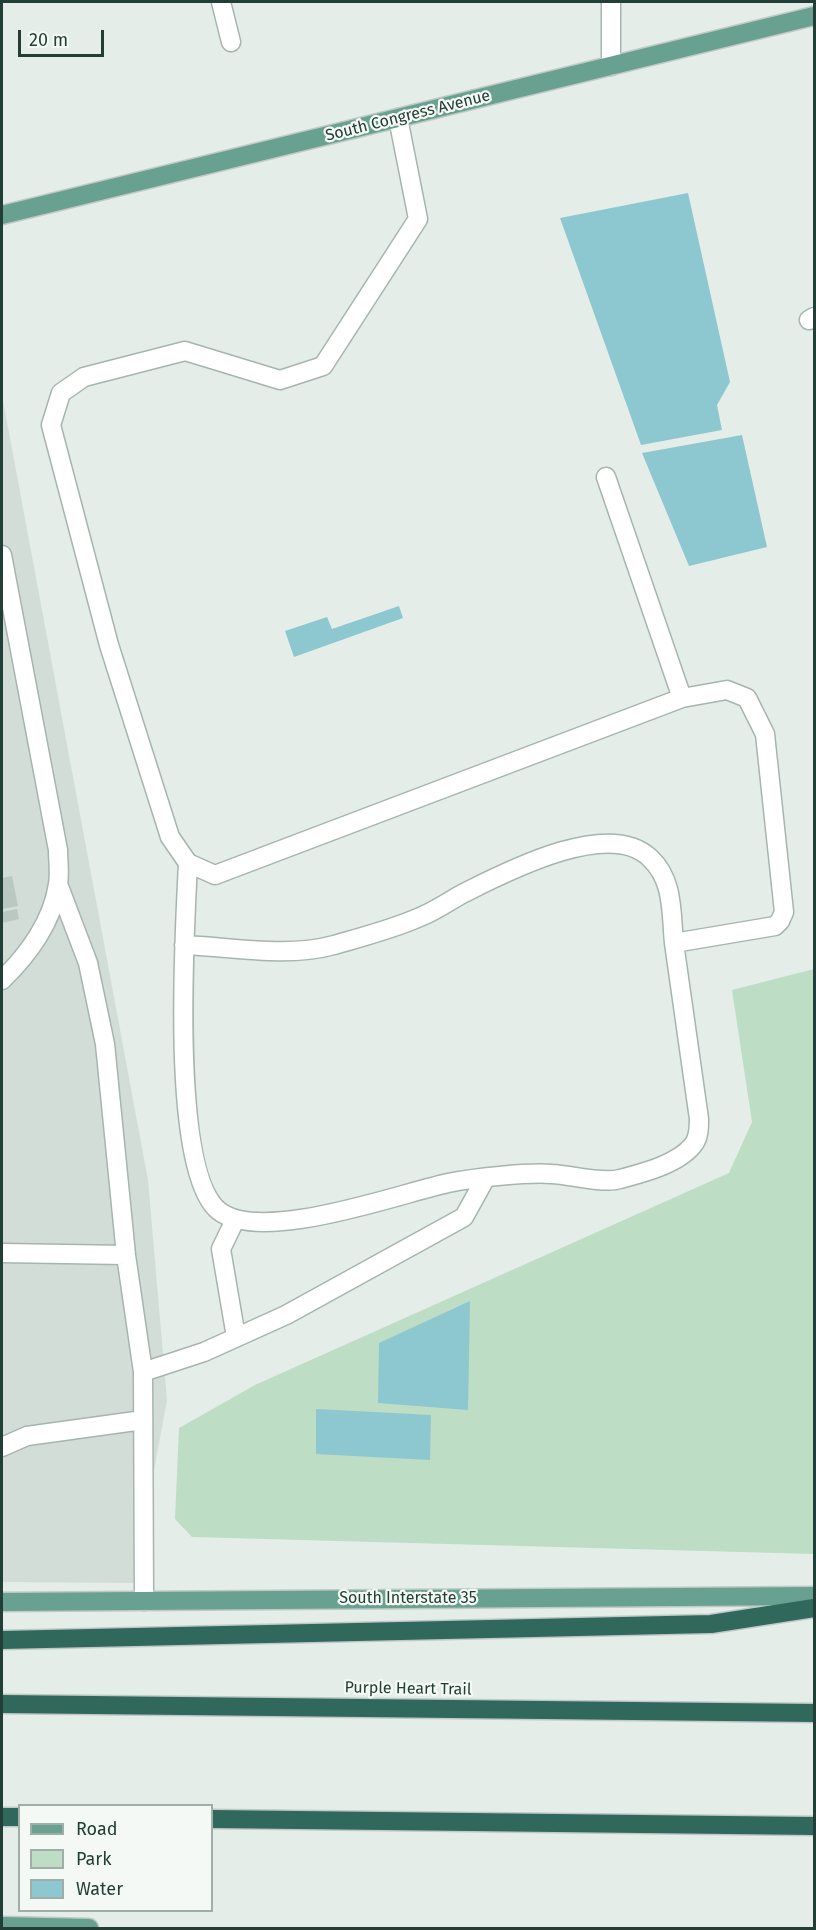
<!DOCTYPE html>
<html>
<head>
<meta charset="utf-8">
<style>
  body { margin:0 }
  #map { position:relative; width:816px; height:1930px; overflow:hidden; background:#e4ede8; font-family:"Fira Sans",sans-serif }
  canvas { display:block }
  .frame { position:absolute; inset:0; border:3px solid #233e36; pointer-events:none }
  .legend { position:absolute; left:18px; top:1804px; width:195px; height:108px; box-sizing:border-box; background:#f4f9f6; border:2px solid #a0aea9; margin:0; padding:8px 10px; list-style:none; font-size:18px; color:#233e36 }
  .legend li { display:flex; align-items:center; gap:12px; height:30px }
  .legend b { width:30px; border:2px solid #a0aea9 }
  .scale { position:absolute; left:18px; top:30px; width:86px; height:27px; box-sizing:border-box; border:3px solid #233e36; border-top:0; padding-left:8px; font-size:18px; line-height:21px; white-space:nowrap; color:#233e36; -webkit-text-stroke:4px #f4f9f6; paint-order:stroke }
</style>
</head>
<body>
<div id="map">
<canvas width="816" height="1930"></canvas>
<div class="frame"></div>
<ul class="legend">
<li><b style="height:8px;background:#69a191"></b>Road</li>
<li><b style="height:16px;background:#bdddc5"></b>Park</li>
<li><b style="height:16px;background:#8dc8d0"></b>Water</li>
</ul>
<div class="scale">20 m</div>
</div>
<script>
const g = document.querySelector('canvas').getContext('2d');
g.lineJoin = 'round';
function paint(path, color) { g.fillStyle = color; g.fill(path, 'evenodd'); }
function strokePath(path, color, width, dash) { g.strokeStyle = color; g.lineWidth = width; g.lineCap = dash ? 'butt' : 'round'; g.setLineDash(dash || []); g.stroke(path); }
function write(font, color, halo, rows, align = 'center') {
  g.font = font + ' "Fira Sans",sans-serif'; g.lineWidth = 4.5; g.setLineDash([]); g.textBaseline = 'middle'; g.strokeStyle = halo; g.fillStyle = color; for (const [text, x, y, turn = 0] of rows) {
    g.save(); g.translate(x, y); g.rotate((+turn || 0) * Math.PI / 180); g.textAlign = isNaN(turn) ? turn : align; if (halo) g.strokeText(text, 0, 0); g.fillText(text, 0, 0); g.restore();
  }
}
paint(new Path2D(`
  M 2,395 L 148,1180 L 167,1400 L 133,1583 L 2,1582 Z`), '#d2ddd7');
paint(new Path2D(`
  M 814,969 L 814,1554 L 192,1537 L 175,1519 L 179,1428 L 255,1385 L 729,1173 L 752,1122 L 732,990 Z`), '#bdddc5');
paint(new Path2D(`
  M 688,193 L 730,382 L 717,405 L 722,430 L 641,445 L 560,218 Z
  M 742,435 L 767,547 L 689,566 L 642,453 Z
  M 399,606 L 403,618 L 294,657 L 285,631 L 327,617 L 332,629 Z
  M 470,1301 L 468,1410 L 378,1403 L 379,1343 Z
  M 316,1409 L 431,1415 L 430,1460 L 316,1454 Z`), '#8dc8d0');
paint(new Path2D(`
  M 12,876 L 18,906 L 2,909 L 2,878 Z
  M 17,909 L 19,919 L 2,923 L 2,912 Z`), '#b9c8c1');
const minor = new Path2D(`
  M 221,2 L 231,42
  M 611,66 L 611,2
  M 398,118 L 418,219 L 323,366 L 280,380 L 185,351 L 84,377 L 61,393 L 51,425 L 109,645 L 170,837 L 188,863 L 215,875 L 682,698 L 606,477
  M 809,320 L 814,317
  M 2,555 L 58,850 C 58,861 60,873 58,884 C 53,921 28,955 2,980
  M 188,863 C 185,927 169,1172 219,1211 C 262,1244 398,1194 448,1183 C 472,1178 528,1172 552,1174 C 571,1175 603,1184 620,1179 C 643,1173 678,1164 693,1145 C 699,1138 699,1128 699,1119 L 674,943 L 775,926 L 780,921 L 784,912 L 765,734 L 747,698 L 727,690 L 682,698
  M 58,884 L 88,963 L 105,1044 L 126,1255 L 143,1372 L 144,1601
  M 184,945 C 232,947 287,958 334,945 C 362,937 393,929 420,917 C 435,911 449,901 464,893 C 506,872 609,818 650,858 C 674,880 671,913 674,943
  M 235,1220 L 221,1249 L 236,1337
  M 2,1253 L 126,1255
  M 143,1372 L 204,1352 L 286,1315 L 464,1217 L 485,1179
  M 2,1447 L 27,1436 L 143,1420`);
const major = new Path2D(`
  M 2,215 L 814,16
  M 2,1602 L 814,1596
  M 2,1926 L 89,1928`);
const highway = new Path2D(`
  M 2,1640 L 711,1624 L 814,1608
  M 2,1704 L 814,1713
  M 2,1817 L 20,1817
  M 212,1819 L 814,1826`);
strokePath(minor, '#a6b5af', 21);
strokePath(major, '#c1c9c7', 21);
strokePath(highway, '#c1c9c7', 21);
strokePath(minor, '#fff', 18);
strokePath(major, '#69a191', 18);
strokePath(highway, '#30695b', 18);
write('16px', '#233e36', '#f4f9f6', [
  ["South Congress Avenue",408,116,-14],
  ["South Interstate 35",408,1599],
  ["Purple Heart Trail",408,1689,1]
]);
</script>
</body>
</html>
